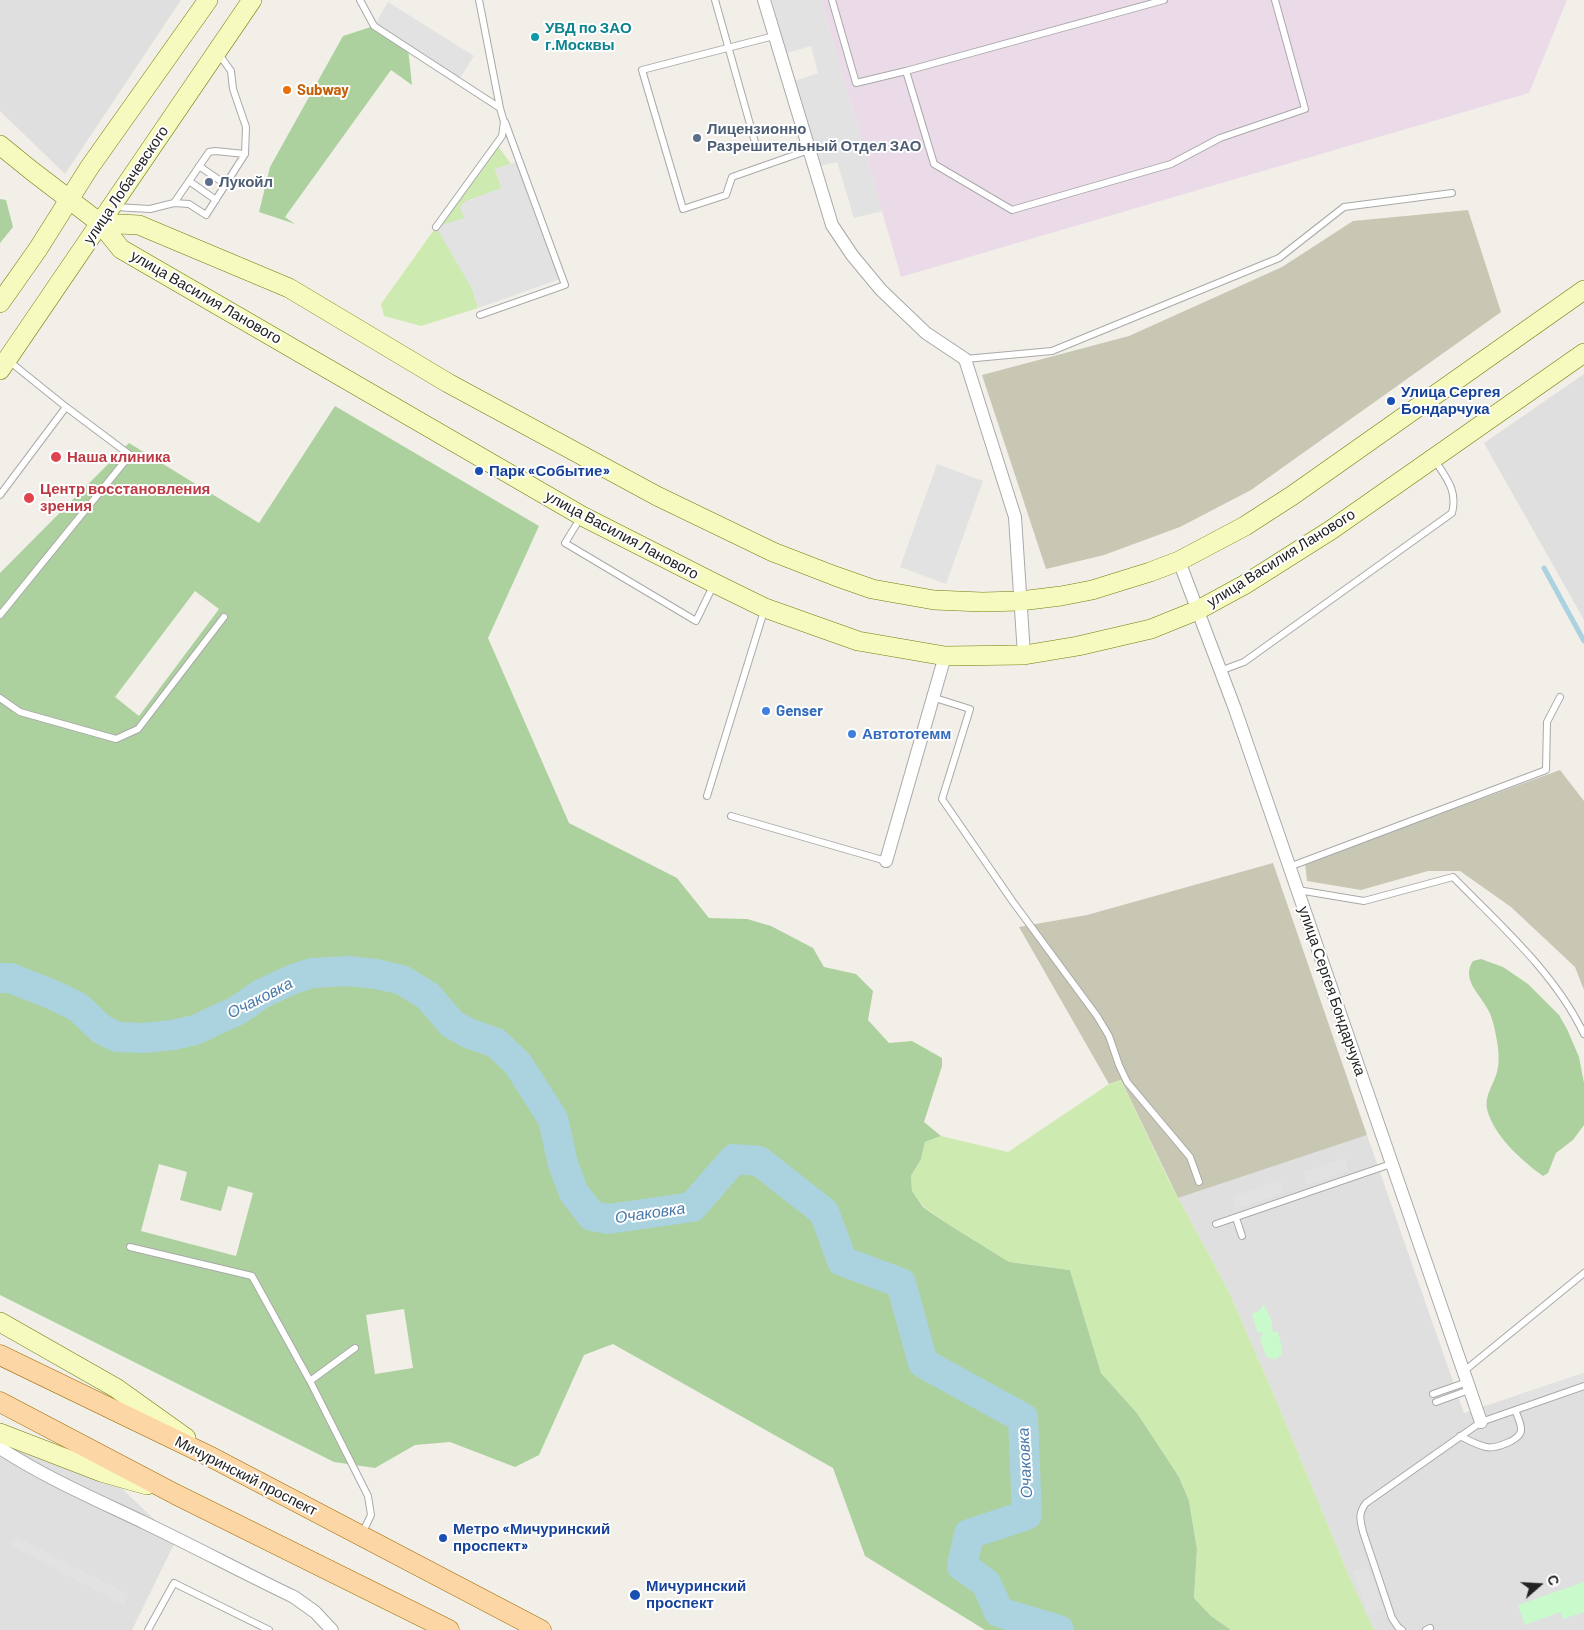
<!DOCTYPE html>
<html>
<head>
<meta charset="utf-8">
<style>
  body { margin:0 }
  #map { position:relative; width:1584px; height:1630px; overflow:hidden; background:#f2efe9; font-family:Barlow,sans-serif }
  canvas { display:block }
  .north { position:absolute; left:1514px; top:1560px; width:50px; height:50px; -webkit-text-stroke:4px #fff; paint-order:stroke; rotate:71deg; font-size:14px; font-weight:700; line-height:20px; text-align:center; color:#222 }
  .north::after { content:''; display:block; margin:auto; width:18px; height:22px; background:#222; clip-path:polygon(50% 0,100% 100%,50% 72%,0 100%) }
</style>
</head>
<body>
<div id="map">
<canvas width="1584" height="1630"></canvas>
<div class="north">С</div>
</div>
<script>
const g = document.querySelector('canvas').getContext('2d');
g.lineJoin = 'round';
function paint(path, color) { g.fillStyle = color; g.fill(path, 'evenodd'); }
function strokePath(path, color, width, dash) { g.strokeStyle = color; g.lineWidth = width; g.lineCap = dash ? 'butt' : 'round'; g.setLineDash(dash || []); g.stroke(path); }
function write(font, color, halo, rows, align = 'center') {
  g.font = font + ' Barlow,sans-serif'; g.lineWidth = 4; g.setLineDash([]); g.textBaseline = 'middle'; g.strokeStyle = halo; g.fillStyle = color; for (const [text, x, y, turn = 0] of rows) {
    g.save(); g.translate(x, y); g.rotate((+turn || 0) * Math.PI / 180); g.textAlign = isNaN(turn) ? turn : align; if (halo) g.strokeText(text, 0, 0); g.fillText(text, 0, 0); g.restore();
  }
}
paint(new Path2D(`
  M 0,0 L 181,0 L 65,174 L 0,111 Z
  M 1584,374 L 1584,620 L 1484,443 Z
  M 1367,1135 L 1464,1413 L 1584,1373 L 1584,1630 L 1374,1630 L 1349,1576 L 1274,1395 L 1228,1290 L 1178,1198 Z
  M 0,1425 L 98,1466 L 176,1540 L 132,1630 L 0,1630 Z`), '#e0dfdf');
paint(new Path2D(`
  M 821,0 L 1567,0 L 1529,93 L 901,277 Z`), '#ebdbe8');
paint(new Path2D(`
  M 1468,210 L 1501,312 L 1251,490 L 1180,527 L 1104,555 L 1046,569 L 982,375 L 1129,336 L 1282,267 L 1353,221 Z
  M 1560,770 L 1584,801 L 1584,990 L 1575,967 L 1511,907 L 1460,871 L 1428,871 L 1361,890 L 1307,881 L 1305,863 Z
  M 1273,863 L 1367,1135 L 1178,1198 L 1121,1080 L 1109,1084 L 1019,927 L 1087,915 Z`), '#c7c7b4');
paint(new Path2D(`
  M 496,143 L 511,164 L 495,169 L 502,188 L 464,202 C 464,236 467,276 478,308 L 421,326 L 384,316 L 381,304 Z
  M 1121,1080 L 1169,1181 L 1228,1290 L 1274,1395 L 1349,1576 L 1374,1630 L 1231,1630 L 1211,1616 L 1194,1598 L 1197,1549 L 1189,1501 L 1179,1477 L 1137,1413 L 1101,1373 L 1070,1270 L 1009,1262 L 943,1221 L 923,1206 L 912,1191 L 911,1176 L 921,1159 L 925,1142 L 941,1136 L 1008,1152 L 1109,1084 Z`), '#cdebb0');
paint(new Path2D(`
  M 374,26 L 408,48 L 412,85 L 391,70 L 285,217 L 295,224 L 259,212 L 270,167 L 343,36 Z
  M 0,199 L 6,200 L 13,227 L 0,243 Z
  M 335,406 L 539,526 L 488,638 L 569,823 L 677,878 L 709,918 L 747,919 L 771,926 L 813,948 L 824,967 L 856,974 L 873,991 L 868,1020 L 889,1043 L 912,1041 L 942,1058 L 942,1066 L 924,1122 L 941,1136 L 925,1142 L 921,1159 L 911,1176 L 912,1191 L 923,1207 L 943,1221 L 1009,1262 L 1070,1270 L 1101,1373 L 1137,1413 L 1179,1477 L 1189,1501 L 1197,1549 L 1194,1598 L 1211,1616 L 1231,1630 L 985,1630 L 865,1556 L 833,1468 L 613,1344 L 584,1355 L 539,1455 L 515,1467 L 450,1442 L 415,1445 L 375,1468 L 334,1462 L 0,1295 L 0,573 L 129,443 L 259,523 ZM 195,591 L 219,609 L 139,716 L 115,697 ZM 159,1164 L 187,1172 L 180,1200 L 221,1211 L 228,1186 L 253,1193 L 236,1256 L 141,1231 ZM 404,1309 L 413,1368 L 375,1374 L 366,1315 Z
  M 1481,959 L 1503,967 L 1528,984 L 1559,1015 L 1567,1029 L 1579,1057 L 1584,1083 L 1584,1125 L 1573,1140 L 1556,1153 L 1548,1173 L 1543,1176 C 1522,1161 1493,1135 1487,1109 C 1484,1096 1494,1084 1497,1072 C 1501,1058 1497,1040 1494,1026 C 1492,1020 1491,1014 1487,1008 C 1479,993 1461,979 1473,961 Z`), '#add19e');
paint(new Path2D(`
  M 1264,1304 L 1272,1322 L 1272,1330 L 1274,1332 L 1278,1332 L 1282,1348 L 1281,1355 L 1276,1359 L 1268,1358 L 1266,1356 L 1260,1339 L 1263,1333 L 1257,1332 L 1252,1314 L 1260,1310 Z
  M 1584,1582 L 1584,1612 L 1563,1619 L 1560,1612 L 1525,1625 L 1518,1605 Z`), '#c8facc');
paint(new Path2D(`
  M 772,0 L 821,0 L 882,211 L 854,218 L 837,162 L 819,166 L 795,81 L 818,73 L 811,46 L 787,53 Z
  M 388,2 L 474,56 L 458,81 L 374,26 Z
  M 519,161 L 563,278 L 478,308 L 472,289 L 436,227 L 464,218 L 460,207 L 464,202 L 501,188 L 495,169 Z
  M 937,464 L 983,481 L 946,584 L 900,567 Z
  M 1345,1158 L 1349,1170 L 1307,1185 L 1303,1172 Z
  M 1280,1180 L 1284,1193 L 1236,1209 L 1232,1197 Z
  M 1584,1373 L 1584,1384 L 1522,1405 L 1518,1395 Z
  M 15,1536 L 129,1595 L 124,1605 L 10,1545 Z
  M 1368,1566 L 1383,1609 L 1368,1614 L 1353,1571 Z`), '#e2e2e2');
strokePath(new Path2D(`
  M 1544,568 L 1584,641`), '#aad3df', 5);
strokePath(new Path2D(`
  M 0,978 L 10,978 L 51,994 L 78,1007 L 101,1029 L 117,1037 L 143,1038 L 173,1035 L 195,1030 L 238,1010 L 261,994 L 291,980 L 312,973 L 349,971 L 376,974 L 402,980 L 428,996 L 452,1024 L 468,1033 L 496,1043 L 518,1064 L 553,1119 L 563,1164 L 574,1193 L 592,1216 L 608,1219 L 692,1207 L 734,1159 L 759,1161 L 824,1212 L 842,1261 L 901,1283 L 923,1363 L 1023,1418 L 1027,1515 L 969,1534 L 962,1566 L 986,1583 L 999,1612 L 1059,1630`), '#aad3df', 30);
const lane = new Path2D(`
  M 360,0 L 374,26 L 500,108 L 504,122 L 502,136 L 436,227
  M 479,0 L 500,108
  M 715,0 L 757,149
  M 832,0 L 856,83 L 906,71
  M 1164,0 L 906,71 L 934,164 L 1012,210 L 1171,164 L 1220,138 L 1305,109 L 1275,0
  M 774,36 L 642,70 L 683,209 L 726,195 L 732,177 L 809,150
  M 199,166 L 225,184
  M 189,181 L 216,200
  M 174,203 L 189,204 L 206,215 L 245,154
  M 115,207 L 150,209 L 174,203 L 209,152 L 215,151 L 245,154 L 246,127 L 233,89 L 231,71 L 218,53
  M 480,315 L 565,285 L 505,122
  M 965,359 L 1052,351 L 1279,258 L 1344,207 L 1452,193
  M 0,495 L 66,407 L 9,361
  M 581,517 L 565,543 L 696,621 L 714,584
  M 0,615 L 130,455 L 66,407
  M 1220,671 L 1244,662 L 1452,513 C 1458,490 1446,478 1434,459
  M 0,698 L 20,712 L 116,739 L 138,729 L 224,617
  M 935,698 L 970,709 L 942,799 L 1013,902 L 1097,1016 L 1109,1036 L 1119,1065 L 1127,1082 L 1190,1157 L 1199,1182
  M 707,796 L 764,611
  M 731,816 L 886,861
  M 1289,867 L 1546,770 L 1547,722 L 1560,697
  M 1298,890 L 1364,901 L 1453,877 C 1500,925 1555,973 1584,1034
  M 1236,1218 L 1242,1236
  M 1216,1224 L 1391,1164
  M 130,1247 L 252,1276 L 310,1381 L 368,1496 L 371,1515 L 362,1534
  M 1463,1372 L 1584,1273
  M 310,1381 L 355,1348
  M 1433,1394 L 1467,1382
  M 1436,1402 L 1469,1390
  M 1460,1436 C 1468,1440 1477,1445 1486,1447 C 1495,1449 1522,1440 1521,1429 C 1521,1423 1517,1415 1515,1410
  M 148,1630 L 174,1583 L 269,1630
  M 1402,1630 L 1398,1627 L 1392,1618 L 1363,1532 C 1360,1520 1358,1513 1366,1503 L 1481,1422 L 1584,1386
  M 1426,1630 L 1430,1628`);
const street = new Path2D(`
  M 764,0 L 832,225 L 852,255 L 881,290 L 926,333 L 965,359 L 1015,517 L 1024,655
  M 1179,561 L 1235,709 L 1481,1422
  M 886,861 L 945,656
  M 0,1448 C 46,1478 95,1499 145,1523 C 195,1547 244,1573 294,1597 L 315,1612 L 332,1630`);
const secondary = new Path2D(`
  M 0,145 L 32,171 L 100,223 L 121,249 L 582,516 L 714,583 L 765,608 L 858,641 L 945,656 L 1024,655 L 1078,646 L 1151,629 L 1198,610 L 1244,585 L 1331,530 L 1584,353
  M 100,223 L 139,225 L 289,288 L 448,383 L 657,496 L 773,552 L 835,576 L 872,589 L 934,600 L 982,602 L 1020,601 L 1061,596 L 1092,590 L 1150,572 L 1179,561 L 1245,526 L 1293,495 L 1584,290
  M 0,303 L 38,249 L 89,168 L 208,0
  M 0,370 L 252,0
  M 0,1322 L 116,1388 L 186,1438
  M 0,1433 L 101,1472 L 147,1485`);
const primary = new Path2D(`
  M 0,1355 L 213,1458 L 541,1630
  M 0,1402 L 175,1494 L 449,1630`);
strokePath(lane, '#a9a9a9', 8);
strokePath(street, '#a9a9a9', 14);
strokePath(secondary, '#707d05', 20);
strokePath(primary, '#a06b00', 21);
strokePath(lane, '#fff', 6);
strokePath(street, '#fff', 12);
strokePath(secondary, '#f7fabf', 19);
strokePath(primary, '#fcd6a4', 20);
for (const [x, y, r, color] of [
  [535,37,5,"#0f9aa8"],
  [287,90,5,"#e8710a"],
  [697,138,5,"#5c6f8a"],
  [209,182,5,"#5c6f8a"],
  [1391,401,5,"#1a4fb4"],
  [56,457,6,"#e0444e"],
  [479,471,5,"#1a4fb4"],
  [29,498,6,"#e0444e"],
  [766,711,5,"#3f7fe0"],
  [852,734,5,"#3f7fe0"],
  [443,1538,5,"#1a4fb4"],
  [635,1595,6,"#1a4fb4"]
]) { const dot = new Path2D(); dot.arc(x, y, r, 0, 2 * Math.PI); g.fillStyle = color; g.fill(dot); strokePath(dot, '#fff', 2); }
write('bold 15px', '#0d838f', '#fff', [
  ["УВД по ЗАО",545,28],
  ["г.Москвы",545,45]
], 'left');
write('bold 15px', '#c56008', '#fff', [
  ["Subway",297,90]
], 'left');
write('bold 15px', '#4e5e75', '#fff', [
  ["Лицензионно",707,129],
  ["Разрешительный Отдел ЗАО",707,146],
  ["Лукойл",219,182]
], 'left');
write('15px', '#222', '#fff', [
  ["улица Лобачевского",126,185,-56],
  ["улица Василия Ланового",206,297,30],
  ["улица Василия Ланового",622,535,28],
  ["улица Василия Ланового",1281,558,-32],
  ["улица Сергея Бондарчука",1332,991,71],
  ["Мичуринский проспект",246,1476,27]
]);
write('bold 15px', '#164399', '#fff', [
  ["Улица Сергея",1401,392],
  ["Бондарчука",1401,409],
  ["Парк «Событие»",489,471],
  ["Метро «Мичуринский",453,1529],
  ["проспект»",453,1546],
  ["Мичуринский",646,1586],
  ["проспект",646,1603]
], 'left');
write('bold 15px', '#be3a42', '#fff', [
  ["Наша клиника",67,457],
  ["Центр восстановления",40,489],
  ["зрения",40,506]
], 'left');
write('bold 15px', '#366cbe', '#fff', [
  ["Genser",776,711],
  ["Автототемм",862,734]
], 'left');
write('italic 16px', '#4a7aab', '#fff', [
  ["Очаковка",260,998,-27],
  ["Очаковка",650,1213,-8],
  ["Очаковка",1025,1463,-93]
]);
</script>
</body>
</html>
